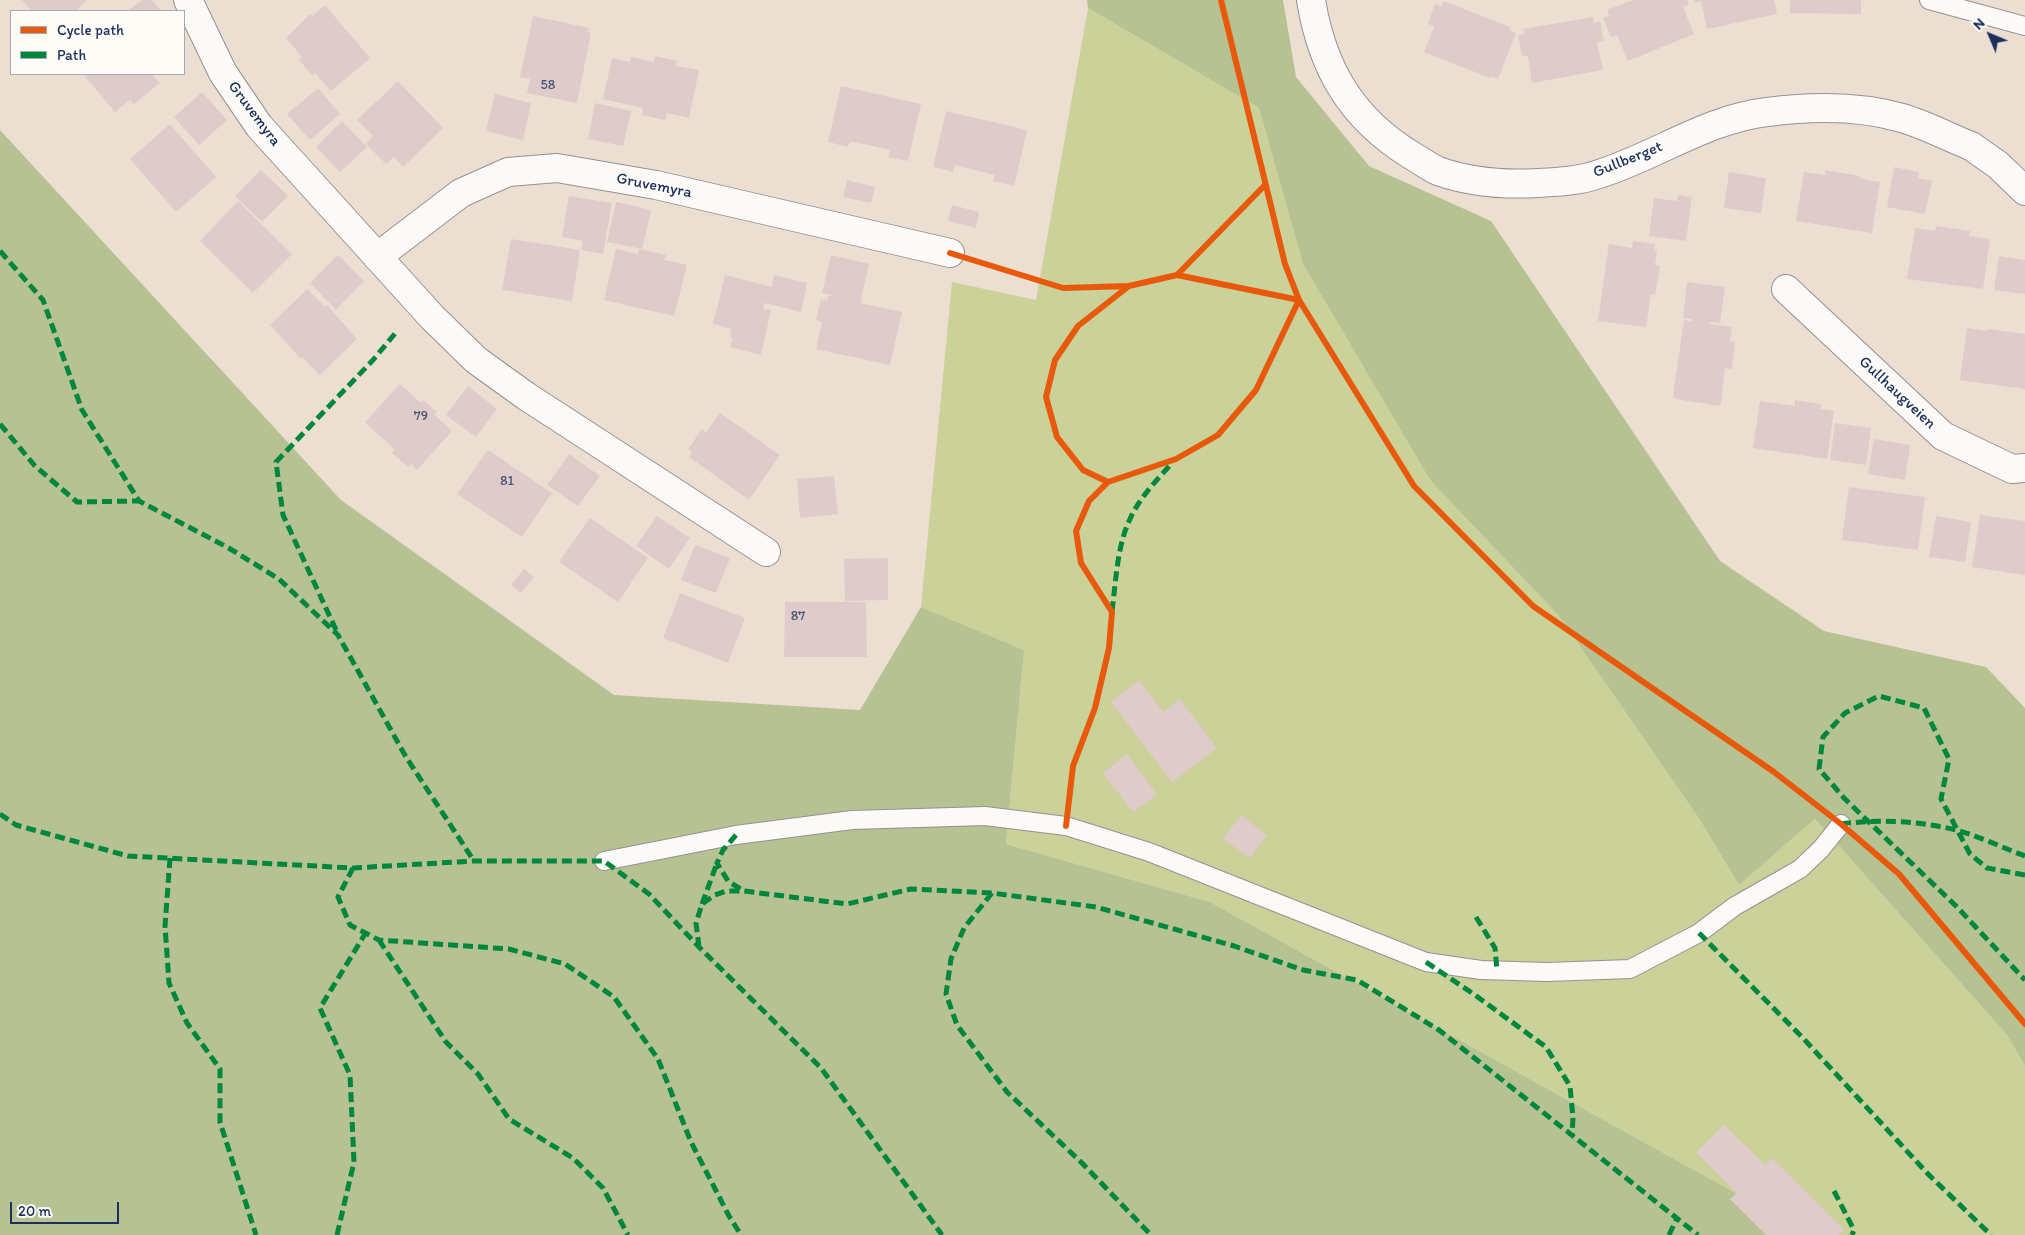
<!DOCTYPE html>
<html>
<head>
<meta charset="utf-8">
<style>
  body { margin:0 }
  #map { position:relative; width:2025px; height:1235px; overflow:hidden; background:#ecdfd2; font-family:Itim,sans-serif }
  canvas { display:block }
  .legend { position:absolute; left:10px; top:10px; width:175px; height:65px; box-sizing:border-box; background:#fdfcf7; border:1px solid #a3aaba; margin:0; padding:6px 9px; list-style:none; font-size:15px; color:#1b2f5e }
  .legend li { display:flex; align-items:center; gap:10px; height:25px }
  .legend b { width:25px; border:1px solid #a3aaba }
  .north { position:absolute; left:1965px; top:10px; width:50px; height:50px; -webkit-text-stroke:4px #fdfcf7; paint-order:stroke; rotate:315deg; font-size:14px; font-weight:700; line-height:20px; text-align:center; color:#1b2f5e }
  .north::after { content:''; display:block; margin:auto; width:18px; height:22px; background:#1b2f5e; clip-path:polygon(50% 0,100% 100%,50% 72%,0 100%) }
  .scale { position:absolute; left:10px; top:1202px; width:109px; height:22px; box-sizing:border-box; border:2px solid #1b2f5e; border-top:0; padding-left:6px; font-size:15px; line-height:18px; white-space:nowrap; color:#1b2f5e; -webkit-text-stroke:4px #fdfcf7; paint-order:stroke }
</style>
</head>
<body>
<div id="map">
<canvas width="2025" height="1235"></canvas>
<ul class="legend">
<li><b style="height:6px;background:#e8590c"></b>Cycle path</li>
<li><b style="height:6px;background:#00873e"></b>Path</li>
</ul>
<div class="north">N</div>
<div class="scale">20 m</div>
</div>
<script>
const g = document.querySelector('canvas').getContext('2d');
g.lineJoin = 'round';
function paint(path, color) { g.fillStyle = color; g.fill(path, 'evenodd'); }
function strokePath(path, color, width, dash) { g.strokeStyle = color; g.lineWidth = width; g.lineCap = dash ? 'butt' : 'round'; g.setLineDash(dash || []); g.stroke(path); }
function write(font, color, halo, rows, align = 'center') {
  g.font = font + ' Itim,sans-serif'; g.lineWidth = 4.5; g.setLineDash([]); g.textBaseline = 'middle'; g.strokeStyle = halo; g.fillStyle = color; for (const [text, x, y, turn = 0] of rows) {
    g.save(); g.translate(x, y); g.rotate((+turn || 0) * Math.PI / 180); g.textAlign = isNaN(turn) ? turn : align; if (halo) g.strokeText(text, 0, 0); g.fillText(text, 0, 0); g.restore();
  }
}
paint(new Path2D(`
  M 1088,8 L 1259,108 L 1303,264 L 1430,480 L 1559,616 L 1698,817 L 1739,885 L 1815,819 L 2007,1035 L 2025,1066 L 2025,1235 L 1796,1235 L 1741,1196 L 1210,902 L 1006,844 L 1024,650 L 921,607 L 952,282 L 1036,300 Z`), '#cad199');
paint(new Path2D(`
  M 1087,0 L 1283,0 L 1296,77 L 1369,166 L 1491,221 L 1720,561 L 1824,631 L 1986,667 L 2025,708 L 2025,1066 L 2007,1035 L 1815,819 L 1739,885 L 1698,817 L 1559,616 L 1430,480 L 1303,264 L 1259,108 L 1088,8 Z
  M 0,130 L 341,500 L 614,695 L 860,710 L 921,607 L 1024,650 L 1006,844 L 1210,902 L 1741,1196 L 1796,1235 L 0,1235 Z`), '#b7c292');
paint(new Path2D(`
  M 22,0 L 87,0 L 75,11 L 32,11 Z
  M 142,0 L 152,0 L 161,11 L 128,11 Z
  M 1633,0 L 1687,0 L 1689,5 L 1683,7 L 1694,34 L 1628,61 L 1617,35 L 1611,37 L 1603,18 L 1609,16 L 1607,10 Z
  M 1694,0 L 1774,0 L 1777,14 L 1707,29 L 1701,1 L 1695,3 Z
  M 1790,0 L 1861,0 L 1861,14 L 1790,13 Z
  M 1444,1 L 1510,27 L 1510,30 L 1516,33 L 1498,79 L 1491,76 L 1490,78 L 1424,52 L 1434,27 L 1428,23 L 1435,4 L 1442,6 Z
  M 325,5 L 370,58 L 331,91 L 315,73 L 312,75 L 299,60 L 302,57 L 286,38 L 310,14 L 312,16 Z
  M 533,16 L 589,28 L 588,32 L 591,33 L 577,103 L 527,93 L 530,79 L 520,77 Z
  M 1593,17 L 1594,23 L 1600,21 L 1604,41 L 1597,42 L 1603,70 L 1532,83 L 1528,56 L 1522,56 L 1518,36 L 1524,34 L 1523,29 Z
  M 655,56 L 677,61 L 676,66 L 699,70 L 689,118 L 667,113 L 665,120 L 642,115 L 643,108 L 603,99 L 612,58 L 630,62 L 631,57 L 654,62 Z
  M 83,74 L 152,74 L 160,83 L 134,104 L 130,100 L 115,112 Z
  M 398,81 L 443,128 L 403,167 L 394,157 L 386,164 L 366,144 L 373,136 L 357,120 Z
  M 841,86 L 921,104 L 908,161 L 888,157 L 890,150 L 850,141 L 848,147 L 828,142 Z
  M 318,88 L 340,114 L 310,140 L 287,114 Z
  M 202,92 L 227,120 L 199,145 L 174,117 Z
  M 495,94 L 531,103 L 523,140 L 486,131 Z
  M 595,103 L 631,111 L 623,146 L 588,139 Z
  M 946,111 L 1027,130 L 1014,186 L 993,181 L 995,175 L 955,165 L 953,172 L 933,167 Z
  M 342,121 L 367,147 L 340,172 L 316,147 Z
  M 170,124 L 216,177 L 176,212 L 130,159 Z
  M 1894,167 L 1919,172 L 1918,178 L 1932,181 L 1925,214 L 1887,207 Z
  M 261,170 L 288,196 L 262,222 L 235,196 Z
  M 1825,170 L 1860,176 L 1860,179 L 1880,182 L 1872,233 L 1796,221 L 1804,172 L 1825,175 Z
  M 1729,172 L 1766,178 L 1761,213 L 1724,208 Z
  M 847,180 L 875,187 L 871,203 L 843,197 Z
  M 1678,195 L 1692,197 L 1686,241 L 1649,236 L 1654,198 L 1677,201 Z
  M 569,196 L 612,203 L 603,254 L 581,250 L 583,241 L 562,237 Z
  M 238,201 L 292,254 L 253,293 L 200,241 Z
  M 616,202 L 651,210 L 642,249 L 607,242 Z
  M 952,205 L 979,212 L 976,228 L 948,221 Z
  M 1936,226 L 1970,231 L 1969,236 L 1990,239 L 1983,289 L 1907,279 L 1915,228 L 1935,231 Z
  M 511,239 L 580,250 L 572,301 L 502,290 Z
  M 1633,241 L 1655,244 L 1654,251 L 1657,251 L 1655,265 L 1660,266 L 1655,295 L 1651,294 L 1646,327 L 1598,321 L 1609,244 L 1632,248 Z
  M 616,249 L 638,254 L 639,249 L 666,255 L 664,260 L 687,265 L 674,316 L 604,300 Z
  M 338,255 L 364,281 L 336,310 L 310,283 Z
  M 831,255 L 869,264 L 860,303 L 902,312 L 890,365 L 816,349 L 822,322 L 816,320 L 821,299 L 827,301 L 828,296 L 834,296 L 822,293 Z
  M 1999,256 L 2025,260 L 2025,294 L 1994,290 Z
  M 725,275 L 772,287 L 774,275 L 807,283 L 801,312 L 764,303 L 763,309 L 771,310 L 761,355 L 730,347 L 733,337 L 730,337 L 732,329 L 713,324 Z
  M 1687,282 L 1725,287 L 1720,323 L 1710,322 L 1710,324 L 1732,327 L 1730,341 L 1735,342 L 1732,369 L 1725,368 L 1721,403 L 1719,406 L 1676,399 L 1673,396 L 1684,320 L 1692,321 L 1692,319 L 1683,318 Z
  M 307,289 L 325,307 L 327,305 L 357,339 L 320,375 L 302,357 L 301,359 L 270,325 Z
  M 1967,328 L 1987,331 L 1988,329 L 2025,334 L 2025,389 L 1960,380 Z
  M 400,384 L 421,403 L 423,400 L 437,412 L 434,414 L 452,431 L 417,470 L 411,464 L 408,467 L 392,453 L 395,450 L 365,422 Z
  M 468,386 L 497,409 L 476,437 L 446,415 Z
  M 1795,400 L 1821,404 L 1821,409 L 1834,411 L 1827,459 L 1753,448 L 1760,401 L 1795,406 Z
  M 720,413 L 780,455 L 749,500 L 689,457 L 692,452 L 688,449 L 702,429 L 706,433 Z
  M 1835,423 L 1871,428 L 1866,465 L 1830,460 Z
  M 1874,439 L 1910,445 L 1905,480 L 1868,474 Z
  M 488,450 L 552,493 L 522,537 L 457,494 Z
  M 569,454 L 600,476 L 578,506 L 547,485 Z
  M 834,476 L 838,514 L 800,518 L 797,479 Z
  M 1849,487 L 1925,497 L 1918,550 L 1842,540 Z
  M 1980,515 L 2025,521 L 2025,575 L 1972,567 Z
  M 657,516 L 690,538 L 669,569 L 636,546 Z
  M 1936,516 L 1971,522 L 1965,562 L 1929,557 Z
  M 590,518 L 648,558 L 618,602 L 559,562 Z
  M 695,545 L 730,558 L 716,593 L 681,580 Z
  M 888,558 L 888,600 L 845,601 L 844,559 Z
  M 524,569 L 534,577 L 521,593 L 511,585 Z
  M 680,593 L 745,618 L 728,663 L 663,638 Z
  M 785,602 L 866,602 L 867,657 L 784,657 Z
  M 1139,680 L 1163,712 L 1180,699 L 1217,748 L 1172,782 L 1111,702 Z
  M 1127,754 L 1157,795 L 1133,812 L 1103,773 Z
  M 1241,815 L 1267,835 L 1250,858 L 1223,839 Z
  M 1724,1125 L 1765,1165 L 1772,1158 L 1844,1230 L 1839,1235 L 1766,1235 L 1730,1199 L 1737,1193 L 1696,1153 Z`), '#dfcbca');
const service = new Path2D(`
  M 1929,0 L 2025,26
  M 604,861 L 736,835 L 852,820 L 985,816 L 1066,826 L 1149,852 L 1426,962 L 1481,970 L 1547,972 L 1630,969 L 1699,933 L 1735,906 L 1800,869 L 1821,849 L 1841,824`);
const minor = new Path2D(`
  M 188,0 L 223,73 L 259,126 L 432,317 L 476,360 L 526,396 L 766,552
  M 1971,146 L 1998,165 L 2025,191
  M 377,257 L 461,193 L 508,172 L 557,168 L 656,185 L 950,253
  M 1786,289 L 1943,436 L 2012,469 L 2025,468`);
const tertiary = new Path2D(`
  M 1311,0 C 1322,68 1351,118 1411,155 C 1420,160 1429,167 1438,171 C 1469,182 1505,185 1538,183 C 1558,182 1580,181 1599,174 C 1656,156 1707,119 1767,112 C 1812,106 1858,105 1902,118 C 1926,125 1948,137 1971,146`);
strokePath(service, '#949192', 20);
strokePath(minor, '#949192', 30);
strokePath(tertiary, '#949192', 30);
strokePath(service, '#fcfaf8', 18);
strokePath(minor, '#fcfaf8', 28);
strokePath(tertiary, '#fcfaf8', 28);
strokePath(new Path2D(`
  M 0,251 L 43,300 L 82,410 L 139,501 L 227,547 L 279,579 L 338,635 L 406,757 L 474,861
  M 0,424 L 35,466 L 77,502 L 139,501
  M 1112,611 C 1116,581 1117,546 1130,519 C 1140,497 1157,480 1172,463
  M 336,630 L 283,515 L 276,462 L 373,360 L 398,330
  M 0,814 L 16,825 L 128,856 L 353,868 L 474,861 L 604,861 L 649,894 L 699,947 L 821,1068 L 942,1235
  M 1841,824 C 1879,819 1919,821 1956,830 C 1979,836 2003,848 2025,856
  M 736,835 L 723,850 L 717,863 L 728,881 L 744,891
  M 170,858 L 165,926 L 169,983 L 187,1023 L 220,1069 L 220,1122 L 256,1235
  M 353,868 L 338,897 L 350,925 L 379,940 L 509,949 L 565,964 L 614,997 L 658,1059 L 691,1142 L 729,1216 L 741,1235
  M 2025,875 L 1987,868 L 1970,854 L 1941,799 L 1949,759 L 1924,708 L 1879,696 L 1845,713 L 1823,737 L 1819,769 L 1845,799 L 1957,907 L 2025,980
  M 992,893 L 964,928 L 951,959 L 946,994 L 957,1025 L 1007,1092 L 1082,1163 L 1151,1235
  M 702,904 L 717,863
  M 1476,917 L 1495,948 L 1497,970
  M 1699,933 L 1802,1037 L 1928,1174 L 1991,1235
  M 379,940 L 446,1042 L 478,1074 L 509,1119 L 573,1158 L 603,1188 L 628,1235
  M 699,947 L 696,923 L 702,904 L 715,895 L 726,891 L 744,891 L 847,904 L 911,889 L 992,893 L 1096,907 L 1234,946 L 1303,970 L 1357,980 L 1439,1030 L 1698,1235
  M 1426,962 L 1475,995 L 1546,1047 L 1570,1086 L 1573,1118 L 1572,1136
  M 1834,1191 L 1854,1230 L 1852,1235
  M 337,1235 L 354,1162 L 350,1075 L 320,1008 L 365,934
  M 1669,1235 L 1677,1218`), '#00873e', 5, [10, 5]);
strokePath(new Path2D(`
  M 1221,0 L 1285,264 L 1299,300 L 1414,486 L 1533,606 L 1774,772 L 1841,824 L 1899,874 L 2025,1024
  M 950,253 L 1063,288 L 1129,286 L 1177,275 L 1299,300 L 1256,390 L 1218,435 L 1176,459 L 1108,482 L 1089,501 L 1076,531 L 1081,563 L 1112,612 L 1109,648 L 1095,708 L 1073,766 L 1066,826
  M 1177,275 L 1265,185
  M 1108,482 L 1083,470 L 1057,437 L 1046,397 L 1055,360 L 1078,326 L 1129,286`), '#e8590c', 6);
write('14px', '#4c5679', null, [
  ["58",548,85],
  ["79",421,416],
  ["81",507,481],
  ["87",798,616]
]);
write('16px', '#1b2f5e', '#fdfcf7', [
  ["Gruvemyra",254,114,53],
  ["Gullberget",1628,160,-22],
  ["Gruvemyra",654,186,11],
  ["Gullhaugveien",1897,393,43]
]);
</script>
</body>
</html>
